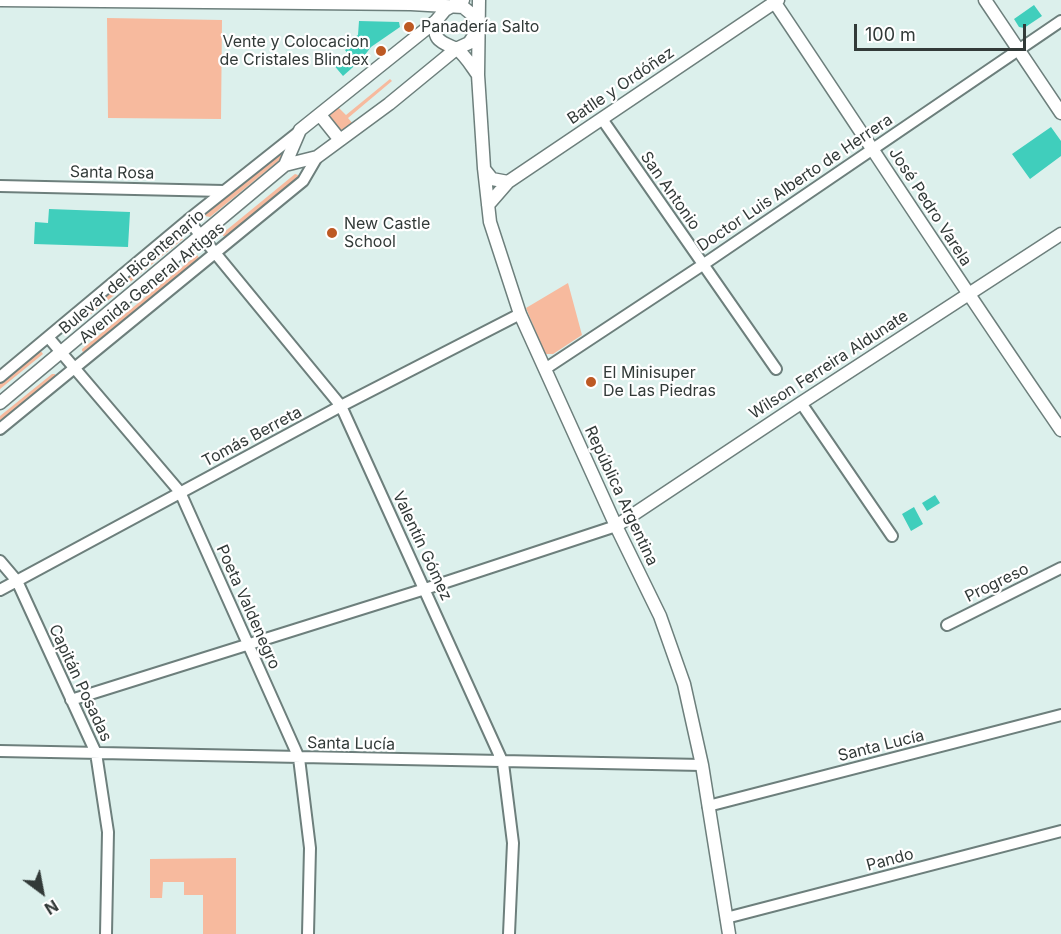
<!DOCTYPE html>
<html>
<head>
<meta charset="utf-8">
<style>
  body { margin:0 }
  #map { position:relative; width:1061px; height:934px; overflow:hidden; background:#dcf0ec; font-family:Inter,sans-serif }
  canvas { display:block }
  .north { position:absolute; left:12px; top:862px; width:60px; height:60px; -webkit-text-stroke:4px #fff; paint-order:stroke; rotate:148deg; font-size:16px; font-weight:700; line-height:24px; text-align:center; color:#323a38 }
  .north::after { content:''; display:block; margin:auto; width:21px; height:27px; background:#323a38; clip-path:polygon(50% 0,100% 100%,50% 72%,0 100%) }
  .scale { position:absolute; left:854px; top:24px; width:172px; height:27px; box-sizing:border-box; border:3px solid #323a38; border-top:0; padding-left:8px; font-size:18px; line-height:21px; white-space:nowrap; color:#323a38; -webkit-text-stroke:4px #fff; paint-order:stroke }
</style>
</head>
<body>
<div id="map">
<canvas width="1061" height="934"></canvas>
<div class="north">N</div>
<div class="scale">100 m</div>
</div>
<script>
const g = document.querySelector('canvas').getContext('2d');
g.lineJoin = 'round';
function paint(path, color) { g.fillStyle = color; g.fill(path, 'evenodd'); }
function strokePath(path, color, width, dash) { g.strokeStyle = color; g.lineWidth = width; g.lineCap = dash ? 'butt' : 'round'; g.setLineDash(dash || []); g.stroke(path); }
function write(font, color, halo, rows, align = 'center') {
  g.font = font + ' Inter,sans-serif'; g.lineWidth = 4.5; g.setLineDash([]); g.textBaseline = 'middle'; g.strokeStyle = halo; g.fillStyle = color; for (const [text, x, y, turn = 0] of rows) {
    g.save(); g.translate(x, y); g.rotate((+turn || 0) * Math.PI / 180); g.textAlign = isNaN(turn) ? turn : align; if (halo) g.strokeText(text, 0, 0); g.fillText(text, 0, 0); g.restore();
  }
}
paint(new Path2D(`
  M 107,18 L 222,20 L 221,119 L 108,118 Z
  M 390,79 L 392,81 L 348,118 L 353,124 L 340,133 L 328,116 L 336,108 L 339,108 L 346,115 Z
  M 280,153 L 282,158 L 210,217 L 205,216 L 206,213 Z
  M 295,174 L 298,175 L 299,178 L 227,237 L 223,236 L 223,233 Z
  M 179,235 L 183,235 L 183,239 L 69,332 L 65,331 L 65,328 Z
  M 197,255 L 200,259 L 85,353 L 82,351 L 82,349 Z
  M 568,283 L 582,335 L 553,354 L 545,354 L 526,308 Z
  M 40,350 L 43,354 L 0,389 L 0,382 Z
  M 52,374 L 55,374 L 55,377 L 0,423 L 0,416 Z
  M 236,858 L 236,934 L 203,934 L 203,895 L 184,895 L 184,882 L 163,882 L 162,898 L 150,898 L 150,859 Z`), '#f7ba9e');
paint(new Path2D(`
  M 1034,5 L 1042,16 L 1024,28 L 1019,27 L 1014,19 Z
  M 359,21 L 399,22 L 400,27 L 371,47 L 361,60 L 343,76 L 332,63 L 341,56 L 346,62 L 351,58 L 345,50 L 357,41 L 352,39 L 358,35 Z
  M 1051,127 L 1061,141 L 1061,156 L 1030,179 L 1012,154 Z
  M 49,209 L 130,212 L 128,247 L 34,244 L 35,222 L 48,223 Z
  M 935,495 L 940,503 L 927,511 L 922,503 Z
  M 914,507 L 923,524 L 911,531 L 902,514 Z`), '#40cebc');
const minor = new Path2D(`
  M 602,119 L 776,369
  M 0,186 L 224,191
  M 188,220 L 341,406 L 503,763 L 513,843 L 509,934
  M 48,337 L 180,492 L 299,758 L 310,848 L 308,934
  M 545,369 L 704,264 L 1061,21
  M 0,377 L 188,220 L 300,131
  M 801,403 L 892,536
  M 0,429 L 303,181 L 317,157
  M 0,561 L 17,581 L 96,753 L 108,832 L 106,934
  M 0,590 L 341,406 L 520,314
  M 947,625 L 1061,568
  M 71,700 L 425,589 L 616,526
  M 0,751 L 702,765
  M 708,806 L 1061,715
  M 726,918 L 1061,831`);
const tertiary = new Path2D(`
  M 0,0 L 411,4 L 463,7 L 474,16 L 478,24
  M 479,0 L 478,75 L 484,168 L 490,222 L 520,314 L 616,526 L 660,616 L 684,684 L 702,765 L 729,934
  M 773,0 C 869,143 963,288 1061,430
  M 985,0 L 1061,113
  M 436,21 C 432,41 442,42 456,49 C 465,54 472,67 478,75
  M 320,115 L 340,140
  M 285,165 L 317,157 L 389,104 L 456,49 L 469,43 L 477,31
  M 484,169 L 492,179 L 508,182 L 778,0
  M 488,205 L 508,182
  M 0,403 L 285,165 L 300,130 L 436,21 L 445,10 L 463,0
  M 616,526 L 801,403 L 1061,234`);
strokePath(minor, '#6d7f7c', 14);
strokePath(tertiary, '#6d7f7c', 15);
strokePath(minor, '#fff', 10);
strokePath(tertiary, '#fff', 12);
for (const [x, y, r, color] of [
  [409,27,6,"#bd5923"],
  [381,51,6,"#bd5923"],
  [332,233,6,"#bd5923"],
  [591,382,6,"#bd5923"]
]) { const dot = new Path2D(); dot.arc(x, y, r, 0, 2 * Math.PI); g.fillStyle = color; g.fill(dot); strokePath(dot, '#fff', 2); }
write('16px', '#323a38', '#fff', [
  ["Panadería Salto",421,27],
  ["Vente y Colocacion",369,42,"right"],
  ["de Cristales Blindex",369,60,"right"],
  ["New Castle",344,224],
  ["School",344,242],
  ["El Minisuper",603,373],
  ["De Las Piedras",603,391]
], 'left');
write('16px', '#323a38', '#fff', [
  ["Batlle y Ordóñez",621,86,-34],
  ["Santa Rosa",112,173,1],
  ["Doctor Luis Alberto de Herrera",795,183,-34],
  ["San Antonio",670,191,55],
  ["José Pedro Varela",930,207,57],
  ["Bulevar del Bicentenario",132,272,-40],
  ["Avenida General Artigas",152,283,-39],
  ["Wilson Ferreira Aldunate",829,365,-33],
  ["Tomás Berreta",252,437,-28],
  ["República Argentina",621,496,65],
  ["Valentín Gómez",422,546,65],
  ["Progreso",997,583,-26],
  ["Poeta Valdenegro",248,607,66],
  ["Capitán Posadas",80,683,65],
  ["Santa Lucía",351,744,1],
  ["Santa Lucía",881,746,-14],
  ["Pando",890,860,-15]
]);
</script>
</body>
</html>
